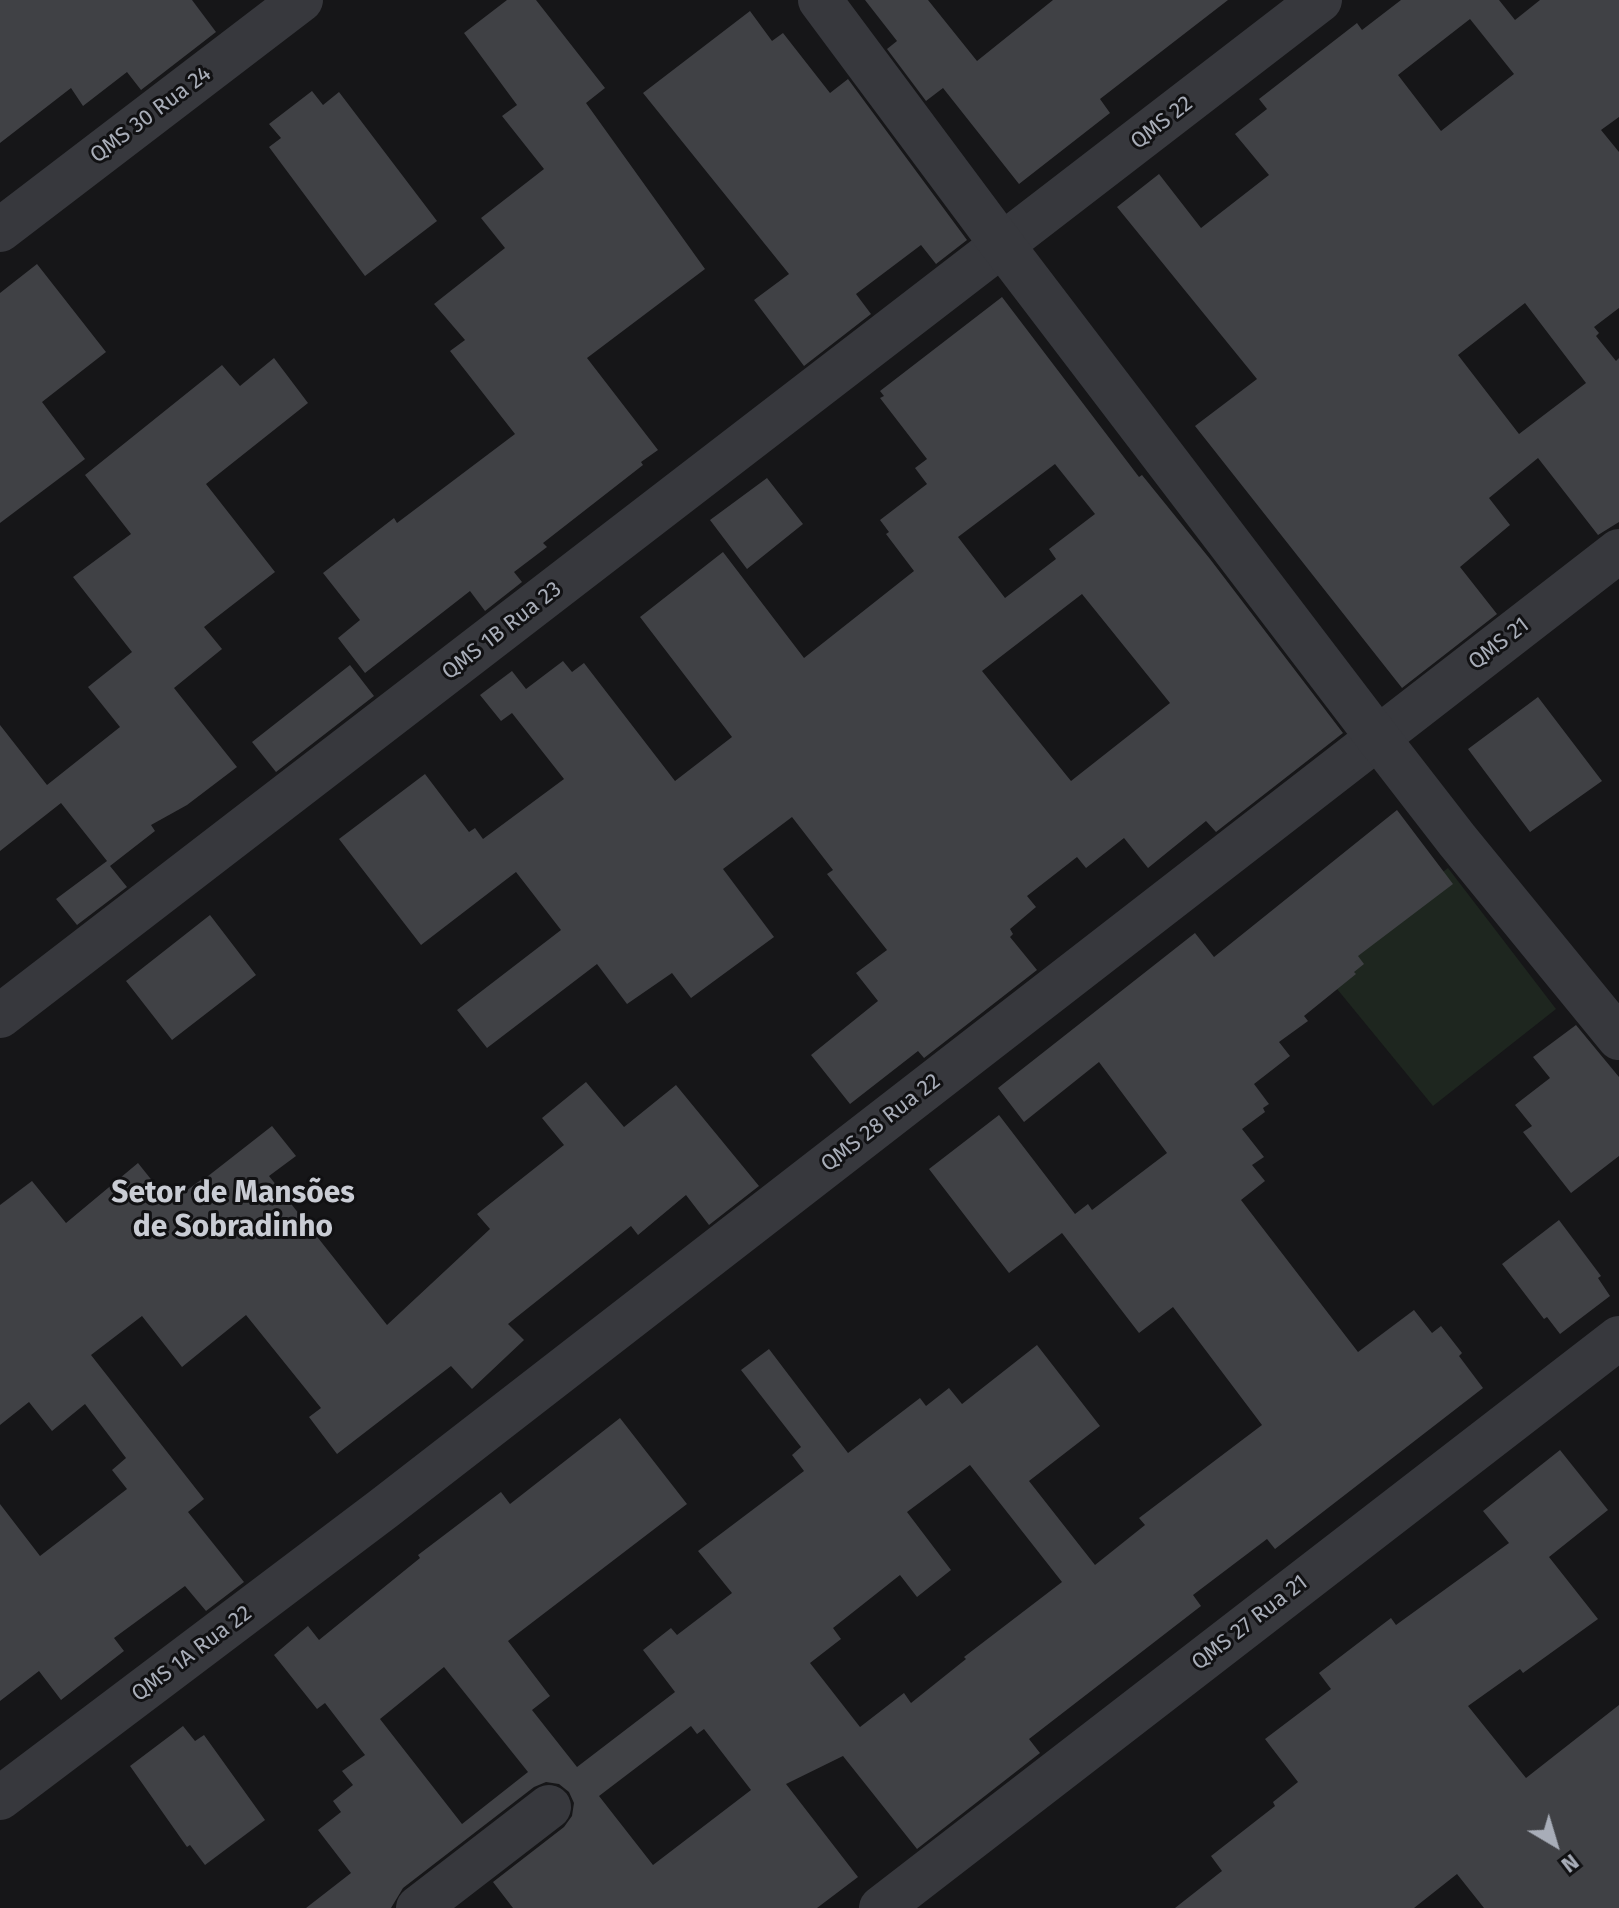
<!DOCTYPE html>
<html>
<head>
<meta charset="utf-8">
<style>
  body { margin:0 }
  #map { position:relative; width:1619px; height:1908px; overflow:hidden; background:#161618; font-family:"Fira Sans",sans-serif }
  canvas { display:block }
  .north { position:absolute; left:1515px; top:1804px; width:80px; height:80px; -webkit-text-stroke:6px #111113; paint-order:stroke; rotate:142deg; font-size:22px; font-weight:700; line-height:32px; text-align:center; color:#a8adb8 }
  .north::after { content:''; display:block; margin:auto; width:28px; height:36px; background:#a8adb8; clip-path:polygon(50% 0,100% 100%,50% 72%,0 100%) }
</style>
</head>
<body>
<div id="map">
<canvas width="1619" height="1908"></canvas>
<div class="north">N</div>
</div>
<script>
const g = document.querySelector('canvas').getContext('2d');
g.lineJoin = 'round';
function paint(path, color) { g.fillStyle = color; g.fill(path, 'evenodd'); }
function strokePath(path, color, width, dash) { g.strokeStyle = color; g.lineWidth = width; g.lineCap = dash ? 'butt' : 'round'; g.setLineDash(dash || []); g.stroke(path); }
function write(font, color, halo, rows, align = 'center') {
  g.font = font + ' "Fira Sans",sans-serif'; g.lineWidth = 6; g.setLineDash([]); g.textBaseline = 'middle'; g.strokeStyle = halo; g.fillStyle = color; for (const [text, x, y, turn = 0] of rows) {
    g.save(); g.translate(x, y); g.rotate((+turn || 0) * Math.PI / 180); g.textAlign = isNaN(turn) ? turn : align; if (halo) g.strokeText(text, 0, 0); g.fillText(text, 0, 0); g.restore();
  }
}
paint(new Path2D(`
  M 1448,868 L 1556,1009 L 1433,1106 L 1319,967 Z`), '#1e261f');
paint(new Path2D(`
  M 0,0 L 192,0 L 216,32 L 141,90 L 127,72 L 83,106 L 71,88 L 0,143 Z
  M 507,0 L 536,0 L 605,88 L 586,103 L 705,269 L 587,358 L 658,450 L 641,462 L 643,465 L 543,543 L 547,547 L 514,572 L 522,582 L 485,611 L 470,591 L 365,673 L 338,638 L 360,620 L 323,573 L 394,518 L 397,523 L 515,434 L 450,351 L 465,340 L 434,304 L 505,248 L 481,218 L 544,169 L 502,116 L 517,105 L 464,33 Z
  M 865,0 L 928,0 L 977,61 L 1053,0 L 1228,0 L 1100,99 L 1110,113 L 1019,184 L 943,88 L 926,101 L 887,49 L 897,41 Z
  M 1401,0 L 1499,0 L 1515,20 L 1540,0 L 1619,0 L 1619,117 L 1601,130 L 1619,152 L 1619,308 L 1594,327 L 1599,333 L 1596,336 L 1616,361 L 1619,358 L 1619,522 L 1598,535 L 1538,458 L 1489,498 L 1510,525 L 1460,567 L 1497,614 L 1402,688 L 1195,426 L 1257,379 L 1117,207 L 1159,174 L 1201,228 L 1269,175 L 1235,134 L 1267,109 L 1259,99 L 1357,23 L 1362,30 ZM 1470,19 L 1514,74 L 1441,131 L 1398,75 ZM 1525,303 L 1586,383 L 1519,434 L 1458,355 Z
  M 750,11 L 772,41 L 783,33 L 830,93 L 848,79 L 967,240 L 936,264 L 921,245 L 856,294 L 871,314 L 804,366 L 754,300 L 789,274 L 643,93 Z
  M 312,91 L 323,105 L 339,92 L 437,221 L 365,276 L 269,147 L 281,138 L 269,124 Z
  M 37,264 L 106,352 L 42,402 L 85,459 L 0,523 L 0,293 Z
  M 1002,297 L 1139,477 L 1142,475 L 1210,559 L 1343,733 L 1216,832 L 1206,821 L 1148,868 L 1124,838 L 1086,868 L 1077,857 L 1027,896 L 1036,907 L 1010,929 L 1013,934 L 1010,937 L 1037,970 L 924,1058 L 918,1051 L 850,1104 L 811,1055 L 878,1001 L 856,973 L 887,950 L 827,874 L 833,870 L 792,817 L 723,869 L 774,937 L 691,998 L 672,973 L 627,1004 L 597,964 L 487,1048 L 457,1010 L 561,930 L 516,872 L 421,945 L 339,839 L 425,774 L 469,832 L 475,828 L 483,839 L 564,779 L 512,713 L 501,721 L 480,695 L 512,671 L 526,689 L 563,661 L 572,672 L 584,663 L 675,781 L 732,737 L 640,617 L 723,552 L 804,658 L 914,571 L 886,534 L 889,532 L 880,520 L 927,484 L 915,468 L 927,459 L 880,398 L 884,396 L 880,391 ZM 1055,464 L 1095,514 L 1049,549 L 1056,559 L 1005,598 L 958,537 ZM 1082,594 L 1170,703 L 1071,781 L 982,671 Z
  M 274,358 L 308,403 L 206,484 L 275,572 L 204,627 L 222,649 L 174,688 L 237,767 L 187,805 L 151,825 L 155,831 L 110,866 L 127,887 L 77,925 L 56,899 L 107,861 L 61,803 L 0,851 L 0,725 L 47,785 L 120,727 L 88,687 L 132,652 L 73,577 L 131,534 L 85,475 L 222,365 L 240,386 Z
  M 767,478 L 803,524 L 747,569 L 710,520 Z
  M 350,665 L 374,696 L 276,772 L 252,742 Z
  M 1538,697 L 1602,781 L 1530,832 L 1468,749 Z
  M 1397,810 L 1453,884 L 1358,956 L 1364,964 L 1354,972 L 1356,974 L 1304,1016 L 1308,1021 L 1279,1042 L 1290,1056 L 1254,1084 L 1269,1104 L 1263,1108 L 1265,1112 L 1242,1129 L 1264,1157 L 1252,1165 L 1265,1181 L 1241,1200 L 1358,1352 L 1414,1310 L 1432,1333 L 1441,1326 L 1462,1353 L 1459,1356 L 1483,1388 L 1275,1549 L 1267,1539 L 1193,1595 L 1201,1606 L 1029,1739 L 1040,1753 L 917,1849 L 843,1756 L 786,1784 L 858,1877 L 817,1908 L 513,1908 L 493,1882 L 564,1827 L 572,1816 L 574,1803 L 569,1792 L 559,1784 L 546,1782 L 534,1787 L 403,1888 L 391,1908 L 306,1908 L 351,1873 L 318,1830 L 341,1812 L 333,1801 L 353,1785 L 342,1771 L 365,1755 L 325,1703 L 317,1709 L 274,1655 L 308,1626 L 319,1640 L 420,1558 L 418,1555 L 501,1492 L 510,1504 L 620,1418 L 687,1504 L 508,1641 L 550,1696 L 532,1710 L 577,1767 L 675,1692 L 643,1650 L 671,1628 L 677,1635 L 732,1593 L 698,1551 L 804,1471 L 792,1455 L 801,1447 L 741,1370 L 769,1349 L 848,1453 L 920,1398 L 926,1406 L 949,1388 L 962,1404 L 1037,1345 L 1100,1426 L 1029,1481 L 1095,1565 L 1145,1525 L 1139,1518 L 1262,1425 L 1173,1307 L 1139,1333 L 1062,1233 L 1009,1273 L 929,1169 L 999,1115 L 1075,1214 L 1088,1204 L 1092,1210 L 1167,1153 L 1099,1062 L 1024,1122 L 998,1088 L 1195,933 L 1214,957 ZM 970,1465 L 1062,1582 L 964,1657 L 966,1659 L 911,1703 L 904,1693 L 860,1727 L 810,1663 L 841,1639 L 833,1628 L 900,1575 L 917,1597 L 951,1570 L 907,1512 ZM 444,1667 L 528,1772 L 462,1824 L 380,1719 ZM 691,1726 L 697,1734 L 704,1729 L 751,1790 L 653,1865 L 599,1796 Z
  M 210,915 L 256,975 L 172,1040 L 126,981 Z
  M 1576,1025 L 1619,1077 L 1619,1156 L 1571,1193 L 1523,1132 L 1532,1126 L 1515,1105 L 1550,1078 L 1533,1057 Z
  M 586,1082 L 624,1127 L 676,1085 L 759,1186 L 709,1225 L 686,1195 L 638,1235 L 631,1226 L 508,1324 L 524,1340 L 472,1389 L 451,1366 L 337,1454 L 309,1417 L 321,1408 L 246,1315 L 182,1367 L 142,1316 L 91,1355 L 204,1499 L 188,1512 L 244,1582 L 206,1611 L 185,1586 L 114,1638 L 124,1651 L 61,1700 L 39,1671 L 0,1701 L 0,1504 L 40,1556 L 127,1489 L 112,1470 L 126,1458 L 85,1404 L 52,1431 L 29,1402 L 0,1425 L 0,1205 L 32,1181 L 66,1223 L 138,1163 L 170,1203 L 202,1179 L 203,1180 L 272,1126 L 296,1156 L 269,1176 L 387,1325 L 490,1229 L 477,1214 L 564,1145 L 542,1118 Z
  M 1559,1220 L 1601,1276 L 1598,1278 L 1610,1296 L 1560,1334 L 1547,1317 L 1544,1319 L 1502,1264 Z
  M 1560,1450 L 1608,1510 L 1549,1557 L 1598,1619 L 1523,1673 L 1520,1669 L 1468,1706 L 1526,1778 L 1619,1705 L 1619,1908 L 1484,1908 L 1457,1874 L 1414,1908 L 1175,1908 L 1222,1871 L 1211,1856 L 1275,1806 L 1273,1802 L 1298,1782 L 1265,1739 L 1331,1689 L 1319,1673 L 1391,1618 L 1396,1625 L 1509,1543 L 1483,1511 Z
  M 183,1726 L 195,1741 L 204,1735 L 265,1820 L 205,1865 L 190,1845 L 187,1847 L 130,1766 Z`), '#404145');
strokePath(new Path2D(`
  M 0,230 L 301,0
  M 0,1016 L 1320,0
  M 0,1798 L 383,1509 L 1619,551
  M 418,1908 L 549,1807
  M 881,1908 L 1619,1338`), '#37383d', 44);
strokePath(new Path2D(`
  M 820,0 L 1003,246 L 1378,738 L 1457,840 L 1619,1038`), '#37383d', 44);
write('22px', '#a8adb8', '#111113', [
  ["QMS 30 Rua 24",151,115,-37],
  ["QMS 22",1162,123,-38],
  ["QMS 1B Rua 23",502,631,-38],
  ["QMS 21",1499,644,-38],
  ["QMS 28 Rua 22",881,1123,-38],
  ["QMS 27 Rua 21",1250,1623,-38],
  ["QMS 1A Rua 22",192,1654,-37]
]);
write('bold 30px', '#c9ccd4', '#111113', [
  ["Setor de Mansões",233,1194],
  ["de Sobradinho",233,1228]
]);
</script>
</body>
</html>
